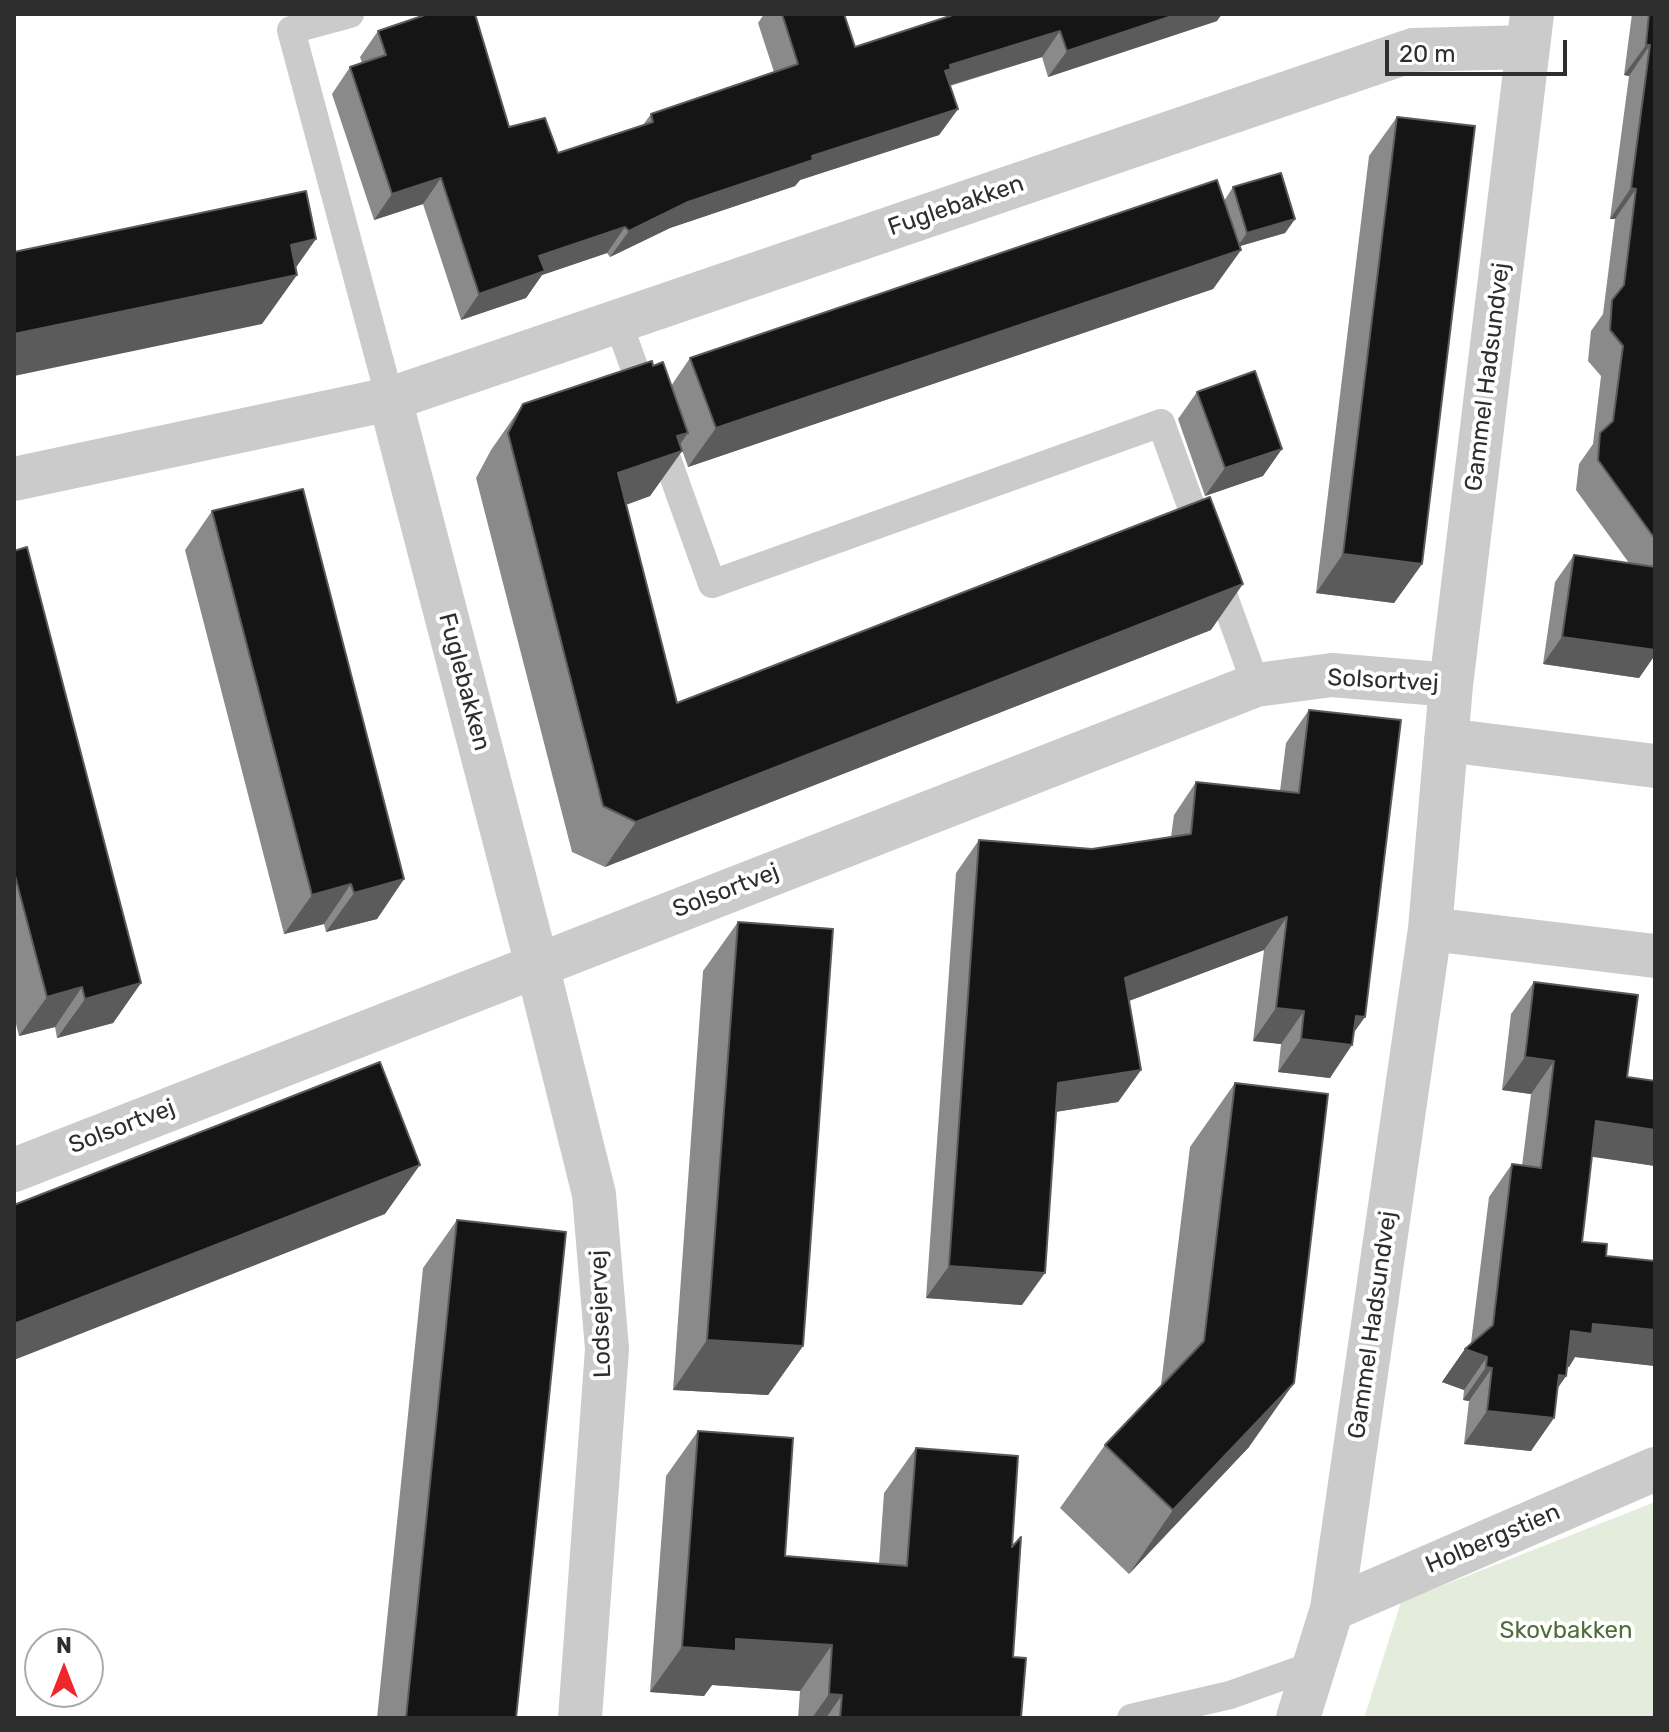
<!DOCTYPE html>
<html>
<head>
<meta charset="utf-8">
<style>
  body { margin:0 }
  #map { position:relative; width:1669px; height:1732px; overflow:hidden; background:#fff; font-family:Rubik,sans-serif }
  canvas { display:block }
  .frame { position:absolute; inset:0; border:16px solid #2e2e2e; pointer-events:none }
  .north { position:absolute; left:24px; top:1628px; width:80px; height:80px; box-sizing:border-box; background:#fff; border:2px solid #ababab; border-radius:50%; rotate:0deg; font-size:22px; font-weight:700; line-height:32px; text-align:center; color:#2e2e2e }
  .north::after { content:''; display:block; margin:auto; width:28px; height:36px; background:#f0262b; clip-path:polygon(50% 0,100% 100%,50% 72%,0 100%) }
  .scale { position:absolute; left:1385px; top:40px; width:182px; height:36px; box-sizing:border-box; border:4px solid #2e2e2e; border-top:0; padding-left:10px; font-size:24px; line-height:28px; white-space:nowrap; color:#2e2e2e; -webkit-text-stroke:6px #fff; paint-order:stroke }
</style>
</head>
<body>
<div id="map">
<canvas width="1669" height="1732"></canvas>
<div class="frame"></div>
<div class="north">N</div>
<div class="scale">20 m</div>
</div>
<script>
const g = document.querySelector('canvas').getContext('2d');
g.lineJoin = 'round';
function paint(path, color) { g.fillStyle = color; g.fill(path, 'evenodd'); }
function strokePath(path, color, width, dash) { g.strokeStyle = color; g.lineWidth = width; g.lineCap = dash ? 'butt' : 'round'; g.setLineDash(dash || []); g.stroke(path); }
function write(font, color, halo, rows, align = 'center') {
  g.font = font + ' Rubik,sans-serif'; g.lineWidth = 8; g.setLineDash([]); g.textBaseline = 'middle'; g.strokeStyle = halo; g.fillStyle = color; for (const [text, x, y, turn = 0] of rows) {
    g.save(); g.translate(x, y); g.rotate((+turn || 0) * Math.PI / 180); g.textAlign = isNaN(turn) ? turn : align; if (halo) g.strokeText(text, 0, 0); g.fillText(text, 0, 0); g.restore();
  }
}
paint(new Path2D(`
  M 1655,1502 L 1655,1718 L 1364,1718 L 1401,1602 Z`), '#e4eddb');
strokePath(new Path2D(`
  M 350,14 L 291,30 L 390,399
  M 618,322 L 712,584 L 1161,423 L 1256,685
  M 1131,1718 L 1230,1695 L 1314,1665`), '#cbcbcb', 28);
strokePath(new Path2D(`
  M 390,399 L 537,965 L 594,1194 L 607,1349 L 580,1718
  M 14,479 L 390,399 L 1413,50 L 1528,47
  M 1446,740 L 1655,766
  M 1430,929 L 1655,956
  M 14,1170 L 1256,685 L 1332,675 L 1451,685
  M 1332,1609 L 1655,1469
  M 1298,1718 L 1332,1609 L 1430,929 L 1451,685 L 1532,14`), '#cbcbcb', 44);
paint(new Path2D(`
  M 764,14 L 844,14 L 855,47 L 956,14 L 1217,21 L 1048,77 L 1042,57 L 950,86 L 958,109 L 939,135 L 800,180 L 795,186 L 670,228 L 610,257 L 607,253 L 542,275 L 526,298 L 461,320 L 423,204 L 374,220 L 332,94 L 350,67 L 362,63 L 360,57 L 378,31 L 509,127 L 558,153 L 643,125 L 651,114 L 774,72 L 758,23 Z
  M 1632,14 L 1655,14 L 1655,655 L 1639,678 L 1543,664 L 1555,582 L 1574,555 L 1629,563 L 1576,490 L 1579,464 L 1593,444 L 1601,376 L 1588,361 L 1591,331 L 1603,314 L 1615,219 L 1610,219 L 1629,76 L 1624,75 Z
  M 1397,117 L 1422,564 L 1394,603 L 1316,593 L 1369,156 Z
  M 1233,187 L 1295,219 L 1285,233 L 1239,246 L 1241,250 L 1213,289 L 688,467 L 681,447 L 682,451 L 650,496 L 626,505 L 677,703 L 1211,630 L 605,867 L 572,852 L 476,478 L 491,450 L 523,404 L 653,366 L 671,386 L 690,358 L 1224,201 Z
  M 1197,392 L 1263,476 L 1205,496 L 1178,419 Z
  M 212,511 L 404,879 L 377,919 L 326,932 L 324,924 L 284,934 L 185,550 Z
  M 14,551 L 141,983 L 113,1023 L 57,1038 L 55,1027 L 19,1036 L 14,1016 Z
  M 1309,710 L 1354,1032 L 1330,1078 L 1278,1072 L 1281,1044 L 1253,1041 L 1264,950 L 1129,1001 L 1141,1070 L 1118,1102 L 1056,1112 L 1022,1305 L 926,1298 L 956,873 L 979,840 L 1092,849 L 1171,837 L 1174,815 L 1196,782 L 1280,791 L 1286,743 Z
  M 738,922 L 803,1346 L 768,1395 L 673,1390 L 703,971 Z
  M 1534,982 L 1627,1077 L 1655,1081 L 1655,1166 L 1592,1156 L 1582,1242 L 1606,1256 L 1655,1261 L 1655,1366 L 1575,1357 L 1569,1367 L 1567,1367 L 1566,1376 L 1557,1389 L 1531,1451 L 1464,1444 L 1469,1401 L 1463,1400 L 1464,1390 L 1442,1382 L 1465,1349 L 1471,1343 L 1489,1197 L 1512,1164 L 1522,1166 L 1531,1094 L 1502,1090 L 1511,1014 Z
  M 1235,1083 L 1249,1447 L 1129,1574 L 1060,1508 L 1105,1445 L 1161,1385 L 1190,1147 Z
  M 457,1220 L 516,1718 L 377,1718 L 423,1268 Z
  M 698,1431 L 785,1556 L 879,1564 L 884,1493 L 916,1448 L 1012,1547 L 1013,1657 L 1021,1718 L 798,1718 L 800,1691 L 712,1685 L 704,1696 L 650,1692 L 666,1476 Z`), '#8a8a8a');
paint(new Path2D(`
  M 1178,14 L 1222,14 L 1217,21 L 1048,77 L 1067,51 Z
  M 1060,31 L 1042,57 L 937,89 L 927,98 L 950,65 Z
  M 1646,45 L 1650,45 L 1629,76 L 1624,75 Z
  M 958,109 L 939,135 L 800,180 L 795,186 L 670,228 L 610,257 L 629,231 L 688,202 L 812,156 Z
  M 441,178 L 423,204 L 374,220 L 392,194 Z
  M 1631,188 L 1636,189 L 1615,219 L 1610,219 Z
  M 1295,219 L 1285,233 L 1237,247 L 1247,233 Z
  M 625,227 L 607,253 L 542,275 L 526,298 L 461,320 L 479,294 L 539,256 Z
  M 316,239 L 290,276 L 297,275 L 262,324 L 14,376 L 14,334 L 291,245 Z
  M 1241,250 L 1213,289 L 688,467 L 716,428 Z
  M 688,433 L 673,454 L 682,451 L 650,496 L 586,519 L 618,473 L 677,436 Z
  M 1282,449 L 1263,476 L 1205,496 L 1225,468 Z
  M 1343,554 L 1422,564 L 1394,603 L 1316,593 Z
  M 1243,584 L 1211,630 L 605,867 L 636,822 Z
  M 1562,637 L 1655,650 L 1655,655 L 1639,678 L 1543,664 Z
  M 404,879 L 377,919 L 326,932 L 354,893 Z
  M 351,884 L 324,924 L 284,934 L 312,895 Z
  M 1287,917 L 1264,950 L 1102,1011 L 1125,978 Z
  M 141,983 L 113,1023 L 57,1038 L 85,999 Z
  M 82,987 L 55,1027 L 19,1036 L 47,997 Z
  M 1276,1008 L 1304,1011 L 1281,1044 L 1253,1041 Z
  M 1356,1016 L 1365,1017 L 1345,1045 L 1352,1045 L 1330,1078 L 1278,1072 L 1301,1039 Z
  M 1525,1057 L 1554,1061 L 1531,1094 L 1502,1090 Z
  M 1141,1070 L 1118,1102 L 1035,1115 L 1058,1083 Z
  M 1596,1121 L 1655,1130 L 1655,1166 L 1573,1154 Z
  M 420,1165 L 385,1214 L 14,1360 L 14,1324 Z
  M 949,1266 L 1045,1273 L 1022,1305 L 926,1298 Z
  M 1593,1324 L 1655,1330 L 1655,1366 L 1575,1357 L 1569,1367 L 1548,1364 L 1571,1331 Z
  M 707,1340 L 803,1346 L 768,1395 L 673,1390 Z
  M 1465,1349 L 1487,1357 L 1464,1390 L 1442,1382 Z
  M 1486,1367 L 1492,1368 L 1469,1401 L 1463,1400 Z
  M 1559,1375 L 1566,1376 L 1543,1409 Z
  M 1294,1383 L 1249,1447 L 1129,1574 L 1173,1510 Z
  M 1487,1411 L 1554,1418 L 1531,1451 L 1464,1444 Z
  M 736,1639 L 832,1645 L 800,1691 L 712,1685 L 704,1696 L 650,1692 L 682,1647 Z
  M 829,1694 L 842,1695 L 826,1718 L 812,1718 Z`), '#5b5b5b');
const building = new Path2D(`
  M 428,14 L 475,14 L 509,127 L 545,118 L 558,153 L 653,122 L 651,114 L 798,64 L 782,14 L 844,14 L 855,47 L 956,14 L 1178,14 L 1067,51 L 1060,31 L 950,65 L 951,69 L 945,71 L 958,109 L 812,156 L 813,160 L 688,202 L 629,231 L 625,227 L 539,256 L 545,271 L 479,294 L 441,178 L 392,194 L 350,67 L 386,55 L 378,31 Z
  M 1649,14 L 1655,14 L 1655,539 L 1598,460 L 1600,433 L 1613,421 L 1623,346 L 1610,330 L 1612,300 L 1624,285 L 1636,189 L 1631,188 L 1650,45 L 1646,45 Z
  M 1397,117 L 1475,126 L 1422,564 L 1343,554 Z
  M 1281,173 L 1295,219 L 1247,233 L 1233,187 Z
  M 1217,180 L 1241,250 L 716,428 L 690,358 Z
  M 306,191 L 316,239 L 291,245 L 297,275 L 14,334 L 14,252 Z
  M 652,361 L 653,366 L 663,362 L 688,433 L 677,436 L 682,451 L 618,473 L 677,703 L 1210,497 L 1243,584 L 636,822 L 603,806 L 508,433 L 523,404 Z
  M 1255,371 L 1282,449 L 1225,468 L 1197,392 Z
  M 303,489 L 404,879 L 354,893 L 351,884 L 312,895 L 212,511 Z
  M 27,547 L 141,983 L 85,999 L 82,987 L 47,997 L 14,872 L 14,551 Z
  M 1574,555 L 1655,567 L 1655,650 L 1562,637 Z
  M 1309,710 L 1401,720 L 1365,1017 L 1356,1016 L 1352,1045 L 1301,1039 L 1304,1011 L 1276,1008 L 1287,917 L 1125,978 L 1141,1070 L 1058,1083 L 1045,1273 L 949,1266 L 979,840 L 1092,849 L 1191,834 L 1196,782 L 1299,793 Z
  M 738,922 L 833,929 L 803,1346 L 707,1340 Z
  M 1534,982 L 1638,995 L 1627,1077 L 1655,1081 L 1655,1130 L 1596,1121 L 1582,1242 L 1607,1244 L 1606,1256 L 1655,1261 L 1655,1330 L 1593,1324 L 1592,1334 L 1571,1331 L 1566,1376 L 1559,1375 L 1554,1418 L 1487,1411 L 1492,1368 L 1486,1367 L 1487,1357 L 1465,1349 L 1493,1325 L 1512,1164 L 1541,1168 L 1554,1061 L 1525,1057 Z
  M 380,1062 L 420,1165 L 14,1324 L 14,1205 Z
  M 1235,1083 L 1328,1094 L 1294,1383 L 1173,1510 L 1105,1445 L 1204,1341 Z
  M 457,1220 L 566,1232 L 516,1718 L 406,1718 Z
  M 698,1431 L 793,1438 L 785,1556 L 907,1566 L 916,1448 L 1018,1456 L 1012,1547 L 1021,1537 L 1013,1657 L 1026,1658 L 1021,1718 L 840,1718 L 842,1695 L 829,1694 L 832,1645 L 736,1639 L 736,1651 L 682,1647 Z`);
paint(building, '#151515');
strokePath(building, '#5b5b5b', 2);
write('24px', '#2e2e2e', '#fff', [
  ["Fuglebakken",956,206,-19],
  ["Gammel Hadsundvej",1488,377,-83],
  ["Solsortvej",1383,681,3],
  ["Fuglebakken",464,682,75],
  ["Solsortvej",726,891,-21],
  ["Solsortvej",122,1127,-21],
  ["Lodsejervej",601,1314,-92],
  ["Gammel Hadsundvej",1373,1325,-82],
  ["Holbergstien",1493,1539,-23]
]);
write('24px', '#4f6d39', '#fff', [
  ["Skovbakken",1566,1631]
]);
</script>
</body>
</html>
